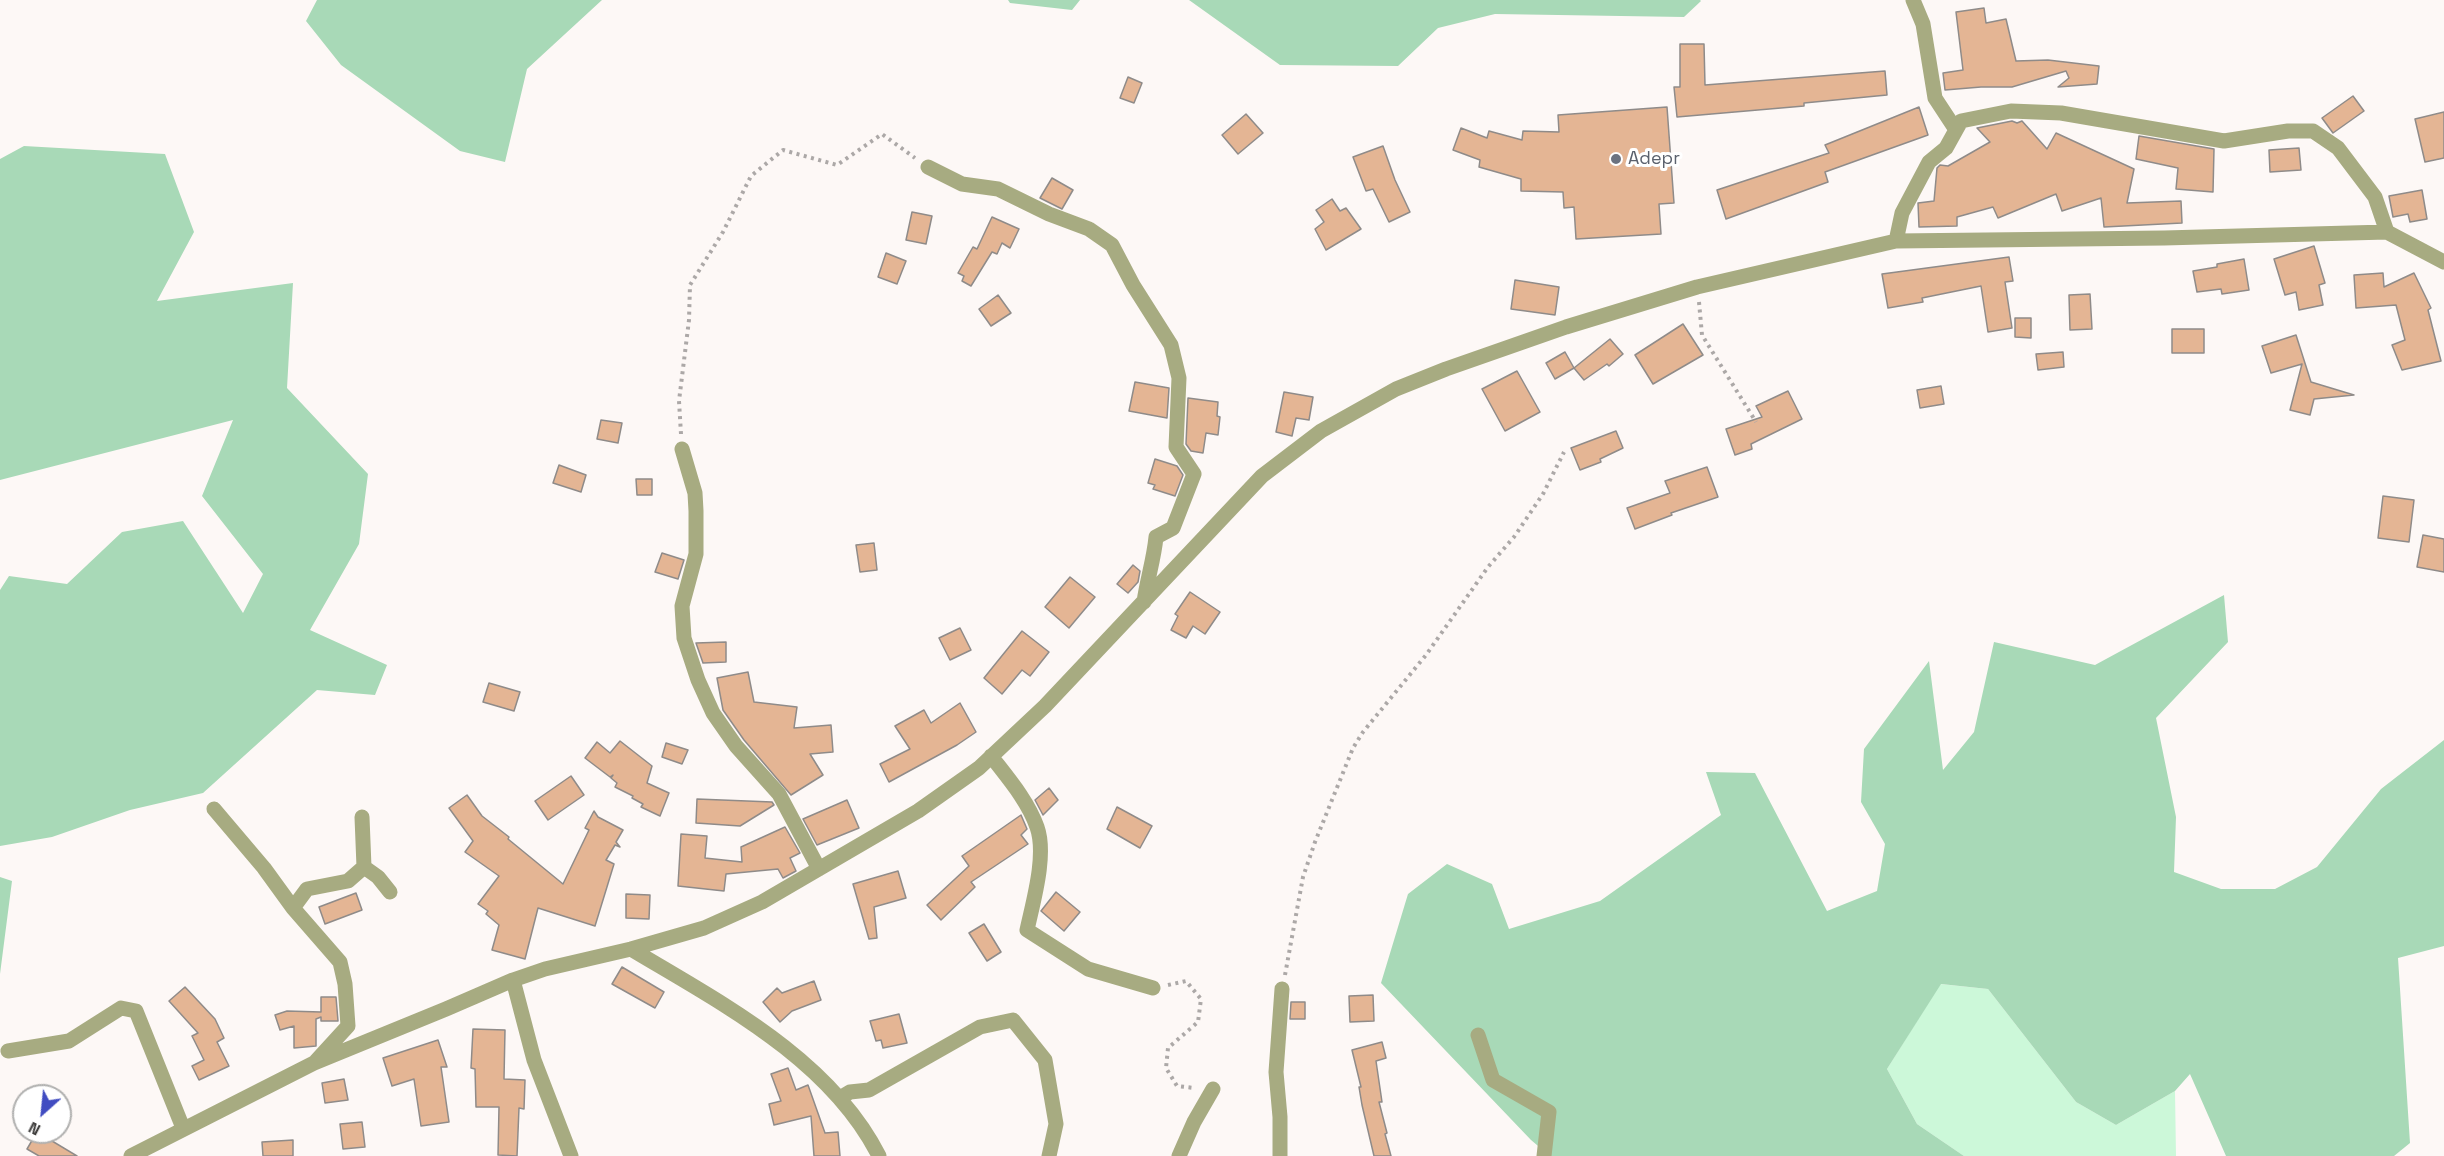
<!DOCTYPE html>
<html>
<head>
<meta charset="utf-8">
<style>
  body { margin:0 }
  #map { position:relative; width:2444px; height:1156px; overflow:hidden; background:#fdf8f6; font-family:"Space Grotesk",sans-serif }
  canvas { display:block }
  .north { position:absolute; left:12px; top:1084px; width:60px; height:60px; box-sizing:border-box; background:#fff; border:2px solid #b0b0af; border-radius:50%; rotate:207deg; font-size:16px; font-weight:700; line-height:24px; text-align:center; color:#3a3938 }
  .north::after { content:''; display:block; margin:auto; width:21px; height:27px; background:#414cc1; clip-path:polygon(50% 0,100% 100%,50% 72%,0 100%) }
</style>
</head>
<body>
<div id="map">
<canvas width="2444" height="1156"></canvas>
<div class="north">N</div>
</div>
<script>
const g = document.querySelector('canvas').getContext('2d');
g.lineJoin = 'round';
function paint(path, color) { g.fillStyle = color; g.fill(path, 'evenodd'); }
function strokePath(path, color, width, dash) { g.strokeStyle = color; g.lineWidth = width; g.lineCap = dash ? 'butt' : 'round'; g.setLineDash(dash || []); g.stroke(path); }
function write(font, color, halo, rows, align = 'center') {
  g.font = font + ' "Space Grotesk",sans-serif'; g.lineWidth = 6; g.setLineDash([]); g.textBaseline = 'middle'; g.strokeStyle = halo; g.fillStyle = color; for (const [text, x, y, turn = 0] of rows) {
    g.save(); g.translate(x, y); g.rotate((+turn || 0) * Math.PI / 180); g.textAlign = isNaN(turn) ? turn : align; if (halo) g.strokeText(text, 0, 0); g.fillText(text, 0, 0); g.restore();
  }
}
paint(new Path2D(`
  M 1940,984 L 1988,989 L 2076,1102 L 2116,1125 L 2175,1091 L 2176,1156 L 1964,1156 L 1917,1124 L 1887,1069 Z`), '#ccf8d9');
paint(new Path2D(`
  M 317,0 L 602,0 L 527,69 L 505,162 L 460,151 L 341,65 L 306,21 Z
  M 1008,0 L 1080,0 L 1072,10 L 1010,3 Z
  M 1189,0 L 1700,0 L 1701,1 L 1684,17 L 1495,14 L 1438,28 L 1398,66 L 1280,65 Z
  M 24,146 L 165,154 L 194,232 L 157,301 L 293,283 L 287,388 L 368,474 L 359,544 L 310,630 L 387,665 L 375,695 L 317,690 L 203,793 L 130,810 L 52,837 L 0,846 L 0,590 L 9,576 L 67,584 L 122,532 L 183,521 L 243,613 L 263,574 L 202,496 L 233,420 L 0,480 L 0,159 Z
  M 2224,595 L 2228,642 L 2156,718 L 2176,817 L 2174,872 L 2221,889 L 2275,889 L 2317,867 L 2381,789 L 2444,740 L 2444,946 L 2398,958 L 2410,1143 L 2394,1156 L 2226,1156 L 2190,1074 L 2175,1091 L 2116,1125 L 2076,1102 L 1988,989 L 1941,984 L 1887,1069 L 1917,1124 L 1964,1156 L 1550,1156 L 1531,1140 L 1381,983 L 1408,894 L 1447,864 L 1492,884 L 1509,929 L 1600,901 L 1721,815 L 1706,772 L 1755,773 L 1827,911 L 1877,891 L 1885,844 L 1861,802 L 1864,749 L 1929,661 L 1943,770 L 1974,732 L 1994,642 L 2095,665 Z
  M 0,877 L 12,881 L 0,974 Z`), '#a8d9b7');
const building = new Path2D(`
  M 1984,8 L 1986,23 L 2006,19 L 2016,61 L 2048,60 L 2099,66 L 2097,84 L 2058,87 L 2069,78 L 2066,71 L 2012,87 L 1981,87 L 1945,90 L 1943,73 L 1963,70 L 1956,12 Z
  M 1680,44 L 1704,44 L 1705,85 L 1885,71 L 1887,95 L 1804,103 L 1804,106 L 1677,117 L 1674,87 L 1680,87 Z
  M 1128,77 L 1142,83 L 1134,103 L 1120,98 Z
  M 2353,96 L 2364,111 L 2333,133 L 2322,118 Z
  M 1667,107 L 1674,203 L 1659,204 L 1661,234 L 1576,239 L 1574,207 L 1564,208 L 1563,192 L 1521,191 L 1521,179 L 1479,167 L 1480,160 L 1453,150 L 1461,128 L 1487,138 L 1489,131 L 1522,140 L 1523,131 L 1559,132 L 1558,115 Z
  M 1919,107 L 1928,135 L 1825,172 L 1828,182 L 1726,219 L 1717,190 L 1829,153 L 1825,145 Z
  M 2444,112 L 2444,158 L 2425,162 L 2415,119 Z
  M 1246,114 L 1263,133 L 1238,154 L 1222,135 Z
  M 2012,121 L 2017,123 L 2022,121 L 2047,149 L 2056,133 L 2134,169 L 2127,203 L 2181,201 L 2182,223 L 2104,227 L 2101,198 L 2062,211 L 2056,194 L 1998,218 L 1993,207 L 1957,217 L 1957,226 L 1919,227 L 1918,203 L 1934,201 L 1937,168 L 1940,165 L 1948,166 L 1990,142 L 1977,128 Z
  M 2139,136 L 2214,149 L 2213,192 L 2176,189 L 2178,168 L 2136,159 Z
  M 1383,146 L 1395,180 L 1410,212 L 1389,222 L 1373,189 L 1366,191 L 1353,157 Z
  M 2299,148 L 2301,170 L 2270,172 L 2269,150 Z
  M 1052,178 L 1073,190 L 1062,209 L 1040,198 Z
  M 2422,190 L 2427,219 L 2410,222 L 2408,214 L 2393,217 L 2389,196 Z
  M 1332,199 L 1340,211 L 1346,208 L 1361,229 L 1326,250 L 1315,229 L 1324,222 L 1316,210 Z
  M 912,212 L 932,216 L 926,244 L 906,240 Z
  M 992,217 L 1019,229 L 1010,248 L 1002,243 L 997,254 L 992,252 L 971,286 L 962,281 L 964,276 L 958,273 L 973,247 L 977,249 Z
  M 2314,246 L 2325,283 L 2319,285 L 2323,305 L 2299,310 L 2296,292 L 2285,295 L 2274,259 Z
  M 886,253 L 906,261 L 897,284 L 878,277 Z
  M 2009,257 L 2013,281 L 2005,282 L 2012,328 L 1988,332 L 1981,286 L 1922,298 L 1923,302 L 1888,308 L 1882,274 Z
  M 2244,259 L 2249,290 L 2222,294 L 2221,289 L 2197,292 L 2193,271 L 2217,267 L 2217,264 Z
  M 2383,273 L 2384,287 L 2414,273 L 2431,308 L 2428,310 L 2441,361 L 2402,370 L 2392,345 L 2405,340 L 2396,305 L 2356,308 L 2354,275 Z
  M 1515,280 L 1559,287 L 1555,315 L 1511,309 Z
  M 2090,294 L 2092,329 L 2070,330 L 2069,295 Z
  M 998,295 L 1011,313 L 991,326 L 979,309 Z
  M 2015,318 L 2031,318 L 2031,338 L 2015,337 Z
  M 1683,324 L 1703,355 L 1653,384 L 1635,355 Z
  M 2172,329 L 2204,329 L 2204,353 L 2172,353 Z
  M 2296,335 L 2311,382 L 2354,395 L 2314,399 L 2310,415 L 2290,410 L 2302,364 L 2271,373 L 2262,346 Z
  M 1610,339 L 1623,354 L 1609,366 L 1607,364 L 1584,380 L 1574,368 Z
  M 1565,352 L 1574,368 L 1555,379 L 1546,363 Z
  M 2063,352 L 2064,367 L 2038,370 L 2036,354 Z
  M 1517,371 L 1540,412 L 1505,431 L 1482,389 Z
  M 1135,382 L 1169,388 L 1167,418 L 1129,411 Z
  M 1941,386 L 1944,404 L 1920,408 L 1917,390 Z
  M 1788,391 L 1802,419 L 1751,444 L 1752,449 L 1735,455 L 1726,429 L 1762,417 L 1756,406 Z
  M 1284,392 L 1313,397 L 1309,420 L 1296,418 L 1292,436 L 1276,432 Z
  M 1188,398 L 1218,402 L 1217,416 L 1220,417 L 1218,435 L 1206,433 L 1203,453 L 1191,451 L 1186,444 Z
  M 601,420 L 622,423 L 618,443 L 597,439 Z
  M 1616,431 L 1623,448 L 1600,459 L 1601,462 L 1580,470 L 1571,448 Z
  M 1155,459 L 1177,466 L 1183,475 L 1175,496 L 1153,489 L 1155,485 L 1148,483 Z
  M 559,465 L 586,475 L 581,492 L 553,483 Z
  M 1707,467 L 1718,497 L 1671,513 L 1672,515 L 1635,529 L 1627,508 L 1670,493 L 1665,481 Z
  M 636,479 L 652,479 L 652,495 L 637,495 Z
  M 2383,496 L 2414,500 L 2409,542 L 2378,538 Z
  M 2423,535 L 2444,539 L 2444,572 L 2417,567 Z
  M 874,543 L 877,570 L 860,572 L 856,545 Z
  M 662,553 L 684,560 L 678,579 L 655,572 Z
  M 1133,565 L 1140,571 L 1138,582 L 1128,593 L 1117,584 Z
  M 1070,577 L 1095,597 L 1069,628 L 1045,607 Z
  M 1190,592 L 1220,612 L 1205,634 L 1193,626 L 1186,638 L 1171,630 L 1178,616 L 1175,614 Z
  M 960,628 L 971,650 L 950,660 L 939,638 Z
  M 1022,631 L 1049,652 L 1030,676 L 1022,670 L 1002,694 L 984,678 Z
  M 726,642 L 726,662 L 703,663 L 696,643 Z
  M 748,672 L 754,702 L 797,707 L 794,728 L 831,725 L 833,752 L 810,754 L 823,775 L 791,795 L 744,740 L 723,710 L 717,678 Z
  M 489,683 L 520,692 L 514,711 L 483,702 Z
  M 960,703 L 976,732 L 957,745 L 889,782 L 880,764 L 910,749 L 895,726 L 924,710 L 931,723 Z
  M 620,741 L 652,766 L 647,783 L 669,793 L 660,816 L 641,807 L 643,804 L 632,798 L 633,796 L 615,787 L 617,783 L 611,778 L 613,775 L 610,777 L 585,758 L 597,742 L 610,753 Z
  M 666,743 L 688,750 L 682,764 L 662,757 Z
  M 571,776 L 584,795 L 548,820 L 535,801 Z
  M 1049,788 L 1058,800 L 1043,815 L 1035,800 Z
  M 467,795 L 482,816 L 509,837 L 508,839 L 563,884 L 589,830 L 585,828 L 594,811 L 598,817 L 623,830 L 616,842 L 620,847 L 615,845 L 606,860 L 614,864 L 595,926 L 538,908 L 525,959 L 492,950 L 499,925 L 486,914 L 488,911 L 478,904 L 499,876 L 465,852 L 473,841 L 449,808 Z
  M 697,799 L 772,802 L 774,805 L 740,826 L 696,823 Z
  M 847,800 L 859,828 L 817,845 L 803,819 Z
  M 1117,807 L 1152,826 L 1140,848 L 1107,829 Z
  M 1021,815 L 1027,829 L 1021,835 L 1028,844 L 971,882 L 975,887 L 941,920 L 927,905 L 969,866 L 962,856 Z
  M 785,827 L 800,853 L 790,858 L 796,871 L 783,878 L 778,869 L 726,874 L 724,891 L 678,886 L 681,834 L 707,836 L 705,858 L 742,862 L 741,847 Z
  M 898,871 L 906,898 L 874,907 L 877,938 L 869,939 L 853,884 Z
  M 1056,892 L 1080,912 L 1064,931 L 1041,911 Z
  M 356,893 L 362,910 L 325,924 L 319,907 Z
  M 626,894 L 650,895 L 649,919 L 626,918 Z
  M 984,924 L 1001,952 L 987,961 L 969,933 Z
  M 622,967 L 664,992 L 655,1008 L 612,984 Z
  M 814,981 L 821,1000 L 792,1011 L 780,1022 L 763,1002 L 777,988 L 782,993 Z
  M 185,987 L 215,1019 L 224,1038 L 217,1042 L 229,1066 L 199,1080 L 192,1066 L 204,1060 L 192,1036 L 198,1033 L 169,1001 Z
  M 1373,995 L 1374,1021 L 1350,1022 L 1349,996 Z
  M 321,997 L 336,997 L 338,1021 L 321,1021 L 321,1017 L 316,1019 L 316,1046 L 294,1048 L 294,1026 L 280,1030 L 275,1015 L 287,1011 L 321,1012 Z
  M 1291,1002 L 1305,1002 L 1305,1019 L 1290,1019 Z
  M 899,1014 L 907,1043 L 883,1048 L 881,1040 L 876,1041 L 870,1021 Z
  M 473,1029 L 505,1030 L 504,1079 L 525,1080 L 524,1109 L 519,1108 L 517,1156 L 498,1155 L 499,1107 L 476,1107 L 475,1069 L 471,1068 Z
  M 438,1040 L 447,1067 L 441,1067 L 449,1122 L 421,1126 L 414,1079 L 392,1086 L 383,1058 Z
  M 1382,1042 L 1386,1058 L 1376,1061 L 1382,1102 L 1379,1102 L 1387,1133 L 1385,1134 L 1391,1156 L 1374,1156 L 1362,1105 L 1359,1087 L 1361,1087 L 1352,1050 Z
  M 788,1068 L 796,1090 L 808,1085 L 825,1133 L 838,1132 L 840,1156 L 814,1156 L 811,1116 L 774,1125 L 769,1104 L 781,1101 L 771,1074 Z
  M 344,1079 L 348,1100 L 325,1103 L 322,1083 Z
  M 362,1122 L 365,1147 L 343,1149 L 340,1124 Z
  M 37,1132 L 77,1156 L 39,1156 L 27,1149 Z
  M 293,1140 L 293,1156 L 263,1156 L 262,1142 Z`);
paint(building, '#e4b594');
strokePath(building, '#8f8b89', 1.5);
strokePath(new Path2D(`
  M 1699,302 L 1702,335 L 1756,422
  M 681,434 L 679,401 L 689,320 L 690,285 L 723,232 L 751,176 L 783,150 L 837,165 L 882,134 L 915,158
  M 1285,975 L 1303,877 L 1315,842 L 1353,748 L 1363,732 L 1426,655 L 1488,567 L 1514,537 L 1543,494 L 1564,452
  M 1168,985 L 1186,981 L 1201,999 L 1198,1022 L 1168,1048 L 1166,1068 L 1177,1086 L 1194,1088`), '#aca8a7', 4, [3, 4.5]);
strokePath(new Path2D(`
  M 1913,0 L 1923,24 L 1935,98 L 1956,130
  M 928,167 L 962,184 L 998,189 L 1049,214 L 1089,229 L 1112,245 L 1133,285 L 1171,345 L 1179,378 L 1176,447 L 1194,474 L 1173,528 L 1156,537 C 1154,559 1147,580 1144,602
  M 1896,241 L 1902,213 L 1929,162 L 1946,148 L 1961,121 L 2011,111 L 2061,113 L 2224,141 L 2288,131 L 2313,131 L 2338,148 L 2375,197 L 2387,232
  M 682,449 L 695,493 L 696,511 L 696,554 L 682,606 L 684,638 L 698,680 L 713,713 L 736,746 L 779,794 L 819,869
  M 991,756 C 1008,778 1028,801 1037,827 C 1047,855 1033,902 1027,930 L 1088,969 L 1153,988
  M 214,809 L 264,868 L 293,908 L 340,962 L 345,984 L 348,1026 L 316,1061
  M 362,817 L 364,867
  M 293,908 L 307,889 L 348,881 L 364,867 L 378,877 L 390,892
  M 631,949 C 721,1003 830,1059 879,1156
  M 513,980 L 534,1060 L 571,1156
  M 1478,1035 L 1493,1080 L 1549,1112 L 1544,1156
  M 8,1051 L 69,1041 L 121,1008 L 136,1011 L 183,1128
  M 840,1098 L 850,1092 L 869,1090 L 980,1027 L 1013,1020 L 1045,1060 L 1056,1124 L 1049,1156
  M 131,1156 L 314,1063 L 446,1009 L 513,980 L 545,969 L 631,949 L 704,928 L 762,902 L 918,811 L 979,768 L 1045,706 L 1262,476 L 1321,431 L 1396,389 L 1446,369 L 1566,327 L 1697,287 L 1896,241 L 2164,238 L 2387,232 L 2444,262
  M 1179,1156 L 1194,1122 L 1213,1089
  M 1280,1156 L 1280,1117 L 1276,1072 L 1282,989`), '#a7ab81', 15);
for (const [x, y, r, color] of [
  [1616,159,6,"#6b7280"]
]) { const dot = new Path2D(); dot.arc(x, y, r, 0, 2 * Math.PI); g.fillStyle = color; g.fill(dot); strokePath(dot, '#fff', 2); }
write('18px', '#5b616d', '#fff', [
  ["Adepr",1628,159]
], 'left');
</script>
</body>
</html>
